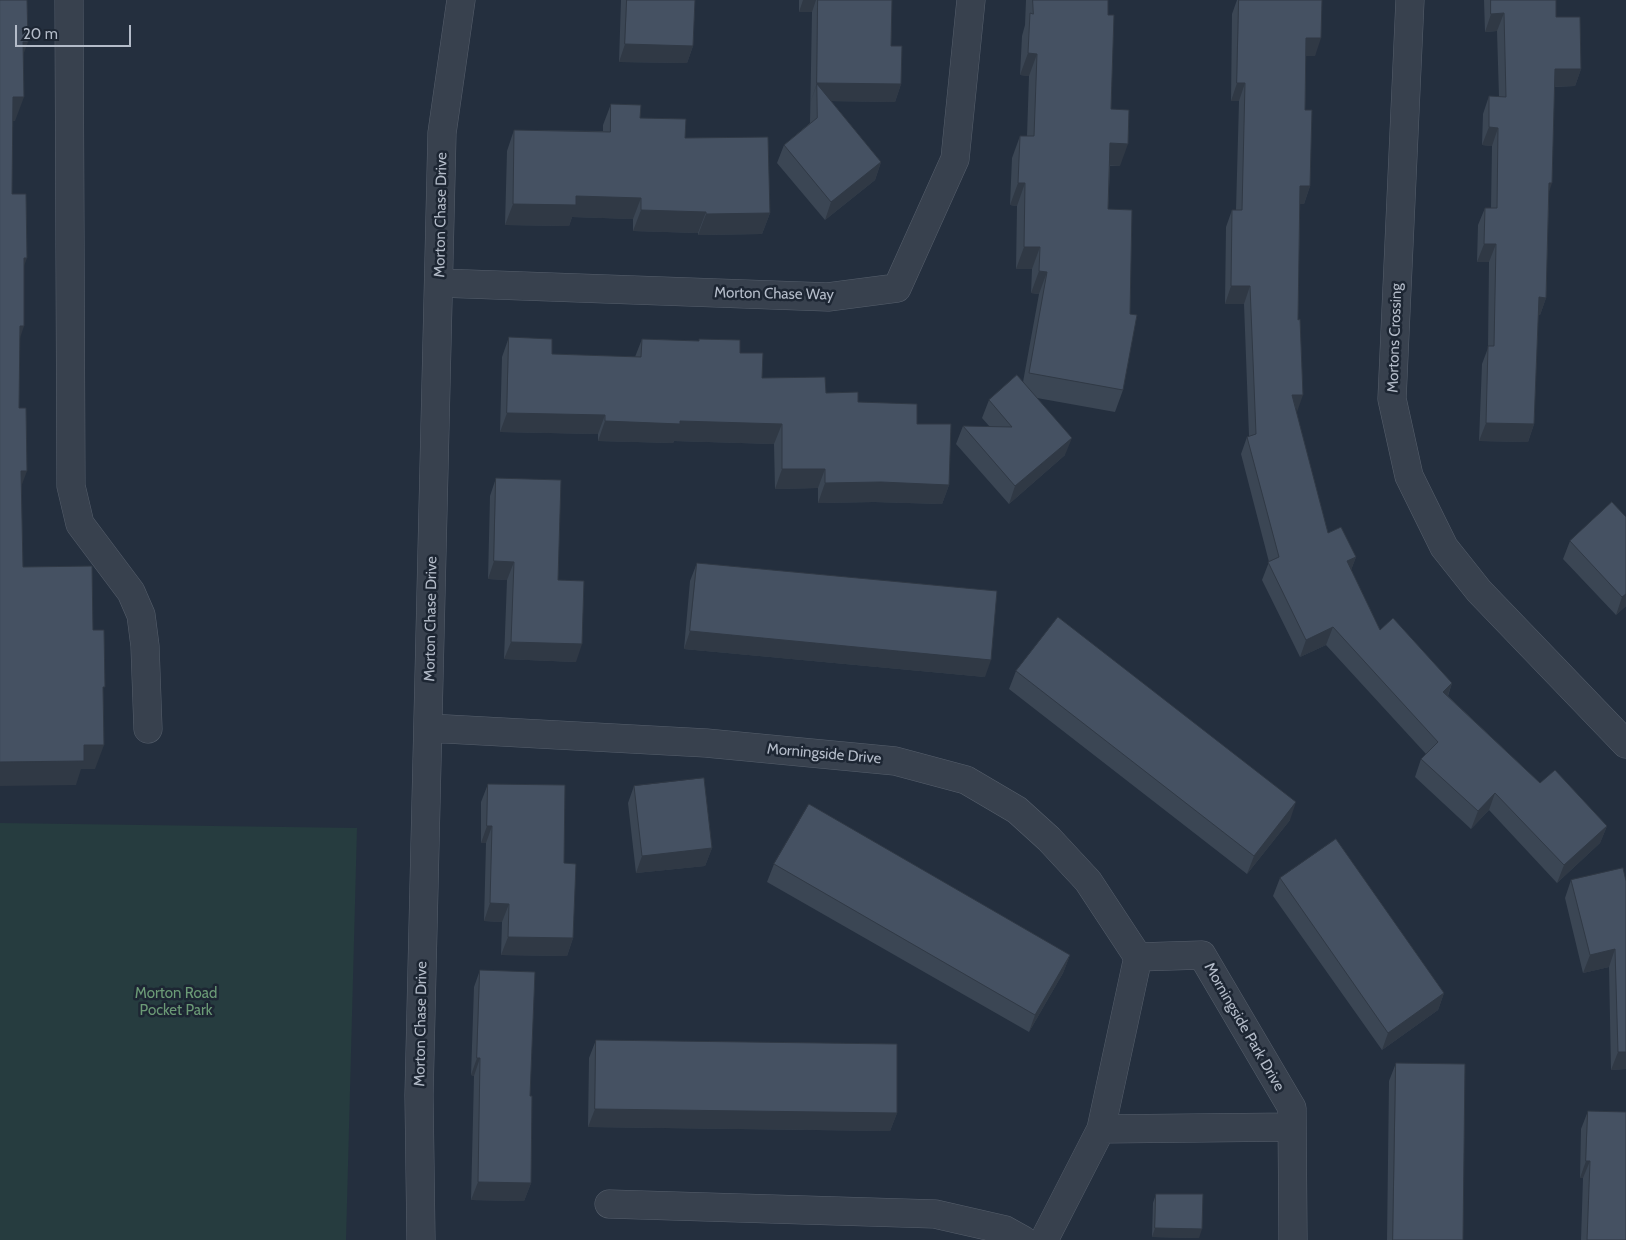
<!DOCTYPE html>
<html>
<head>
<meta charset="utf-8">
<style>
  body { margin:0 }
  #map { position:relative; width:1626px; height:1240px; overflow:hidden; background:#242f3e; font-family:Cabin,sans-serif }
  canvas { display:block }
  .scale { position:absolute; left:15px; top:25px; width:116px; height:22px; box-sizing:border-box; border:2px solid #b4bcc9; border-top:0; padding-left:6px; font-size:15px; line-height:18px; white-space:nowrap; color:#b4bcc9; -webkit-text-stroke:4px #1d2633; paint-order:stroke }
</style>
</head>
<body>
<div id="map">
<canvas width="1626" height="1240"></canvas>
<div class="scale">20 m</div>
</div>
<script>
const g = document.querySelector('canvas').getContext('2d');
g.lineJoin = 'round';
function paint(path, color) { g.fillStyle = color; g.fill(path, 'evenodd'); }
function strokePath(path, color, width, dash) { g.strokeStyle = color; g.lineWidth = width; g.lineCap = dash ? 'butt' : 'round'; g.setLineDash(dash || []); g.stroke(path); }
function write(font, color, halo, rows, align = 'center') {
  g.font = font + ' Cabin,sans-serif'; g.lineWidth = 5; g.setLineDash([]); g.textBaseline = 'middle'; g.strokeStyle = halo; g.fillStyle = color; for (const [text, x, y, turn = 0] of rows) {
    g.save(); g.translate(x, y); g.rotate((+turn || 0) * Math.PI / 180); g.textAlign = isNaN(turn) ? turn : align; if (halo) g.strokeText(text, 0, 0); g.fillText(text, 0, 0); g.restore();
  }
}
paint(new Path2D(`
  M 0,823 L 357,828 L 346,1240 L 0,1240 Z`), '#263c3f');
const street = new Path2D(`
  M 69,0 L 71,486 L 80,524 L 131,592 L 141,615 L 145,646 L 148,729
  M 1410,0 L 1392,399 L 1409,476 L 1444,547 L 1479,591 L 1626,744
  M 440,283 L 828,297 L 897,288 L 955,159 L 971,0
  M 428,728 L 706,743 L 895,761 L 966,780 L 1017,810 L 1049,839 L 1088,881 L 1138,957
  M 1138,957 L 1202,955 L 1292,1108 L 1293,1240
  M 1101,1129 L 1292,1127
  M 609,1204 L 935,1214 L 1005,1230 L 1023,1240
  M 421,1240 L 419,1095 L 442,133 L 461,0
  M 1044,1240 L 1101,1129 L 1138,957`);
strokePath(street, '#565f6c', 29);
strokePath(street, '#38414e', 28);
paint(new Path2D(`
  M 621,0 L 695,0 L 693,46 L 687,63 L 619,62 Z
  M 799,0 L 892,0 L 891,46 L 901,84 L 895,102 L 831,101 L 881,162 L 875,180 L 825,220 L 777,163 L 784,145 L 810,123 L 812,12 L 799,12 Z
  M 1026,0 L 1108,0 L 1108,15 L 1111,109 L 1120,166 L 1110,166 L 1108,209 L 1123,390 L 1115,412 L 1037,398 L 1065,455 L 1009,504 L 956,444 L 963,426 L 990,427 L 982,418 L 989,400 L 1023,382 L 1039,294 L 1031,293 L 1032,269 L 1016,269 L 1017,206 L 1010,205 L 1012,158 L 1020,136 L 1027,136 L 1029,76 L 1020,75 L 1022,36 L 1025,25 Z
  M 1237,0 L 1322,0 L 1315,56 L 1306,56 L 1305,110 L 1310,186 L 1304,204 L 1300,204 L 1296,412 L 1328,533 L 1356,557 L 1351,570 L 1380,630 L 1452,683 L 1448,696 L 1540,783 L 1607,826 L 1600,843 L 1557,883 L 1489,810 L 1471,829 L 1415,777 L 1421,759 L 1426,754 L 1326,645 L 1300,657 L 1262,580 L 1269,562 L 1241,454 L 1247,437 L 1249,436 L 1244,304 L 1225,304 L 1226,227 L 1232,210 L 1236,210 L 1239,101 L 1231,101 L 1232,14 Z
  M 1484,0 L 1556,0 L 1556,17 L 1581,69 L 1575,86 L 1554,87 L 1549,192 L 1546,298 L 1540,315 L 1538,315 L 1534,424 L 1528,442 L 1479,441 L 1482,364 L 1488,348 L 1489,262 L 1477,262 L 1478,225 L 1485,208 L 1491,208 L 1492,146 L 1482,145 L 1483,114 L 1489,96 L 1499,97 L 1497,31 L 1485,32 Z
  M 611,104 L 640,118 L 770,213 L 762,234 L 698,235 L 698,233 L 633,231 L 633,219 L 572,217 L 569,226 L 505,225 L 507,151 L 514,130 L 603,131 L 603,125 Z
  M 509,337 L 552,354 L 635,357 L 642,339 L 699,341 L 699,339 L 740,353 L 762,378 L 826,393 L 858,402 L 917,424 L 949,485 L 942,504 L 874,502 L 818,503 L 818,488 L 775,489 L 774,444 L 674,441 L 673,443 L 598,441 L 598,434 L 500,432 L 502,357 Z
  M 496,478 L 558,580 L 576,662 L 504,659 L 507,580 L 488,579 L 490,496 Z
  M 1612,502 L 1626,606 L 1616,615 L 1563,559 L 1570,541 Z
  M 697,563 L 985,677 L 684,649 L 690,581 Z
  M 1016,671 L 1290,820 L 1247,874 L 1009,689 Z
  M 488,784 L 564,863 L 573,938 L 567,956 L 501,955 L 502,922 L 484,921 L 486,843 L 481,843 L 481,802 Z
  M 634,786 L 712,848 L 705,866 L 636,873 L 628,803 Z
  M 774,864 L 1070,955 L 1063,973 L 1029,1032 L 767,882 Z
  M 1623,868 L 1626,1069 L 1611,1070 L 1609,967 L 1583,973 L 1565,898 L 1571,880 Z
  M 1280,878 L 1444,993 L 1438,1010 L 1382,1050 L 1273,896 Z
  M 480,970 L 530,1096 L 531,1183 L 524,1201 L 471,1200 L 474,1076 L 471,1075 L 474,987 Z
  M 596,1040 L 897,1113 L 890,1131 L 588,1127 L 589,1058 Z
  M 1396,1063 L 1463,1240 L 1387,1240 L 1389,1081 Z
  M 1588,1111 L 1626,1240 L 1581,1240 L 1583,1178 L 1580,1178 L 1581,1129 Z
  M 1156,1194 L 1199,1238 L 1152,1237 L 1153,1203 Z`), '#3b4654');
paint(new Path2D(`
  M 803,0 L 816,0 L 812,12 L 799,12 Z
  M 1504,13 L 1497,31 L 1485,32 L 1491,14 Z
  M 1306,38 L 1321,38 L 1315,56 L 1300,56 Z
  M 23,42 L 28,42 L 19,66 Z
  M 625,44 L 693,46 L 687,63 L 619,62 Z
  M 1028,53 L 1037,54 L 1029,76 L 1020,75 Z
  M 1555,69 L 1581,69 L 1575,86 L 1548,87 Z
  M 817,83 L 901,84 L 895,102 L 817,101 L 817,84 L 811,101 Z
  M 1237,83 L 1245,83 L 1239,101 L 1231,101 Z
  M 13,97 L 24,97 L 15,121 L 4,121 Z
  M 1489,127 L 1498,128 L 1492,146 L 1482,145 Z
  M 1110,143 L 1128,144 L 1120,166 L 1102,165 Z
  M 881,162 L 875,180 L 825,220 L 831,202 Z
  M 1018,183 L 1025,183 L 1017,206 L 1010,205 Z
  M 1549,183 L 1552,183 L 1546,201 Z
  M 1300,186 L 1310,186 L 1304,204 L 1294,204 Z
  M 576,196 L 641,198 L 633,219 L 572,217 L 569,226 L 505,225 L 513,204 Z
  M 641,210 L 706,212 L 698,233 L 633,231 Z
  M 770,213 L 762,234 L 698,235 L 706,214 Z
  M 1484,244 L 1496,244 L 1489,262 L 1477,262 Z
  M 1024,247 L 1040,247 L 1032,269 L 1016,269 Z
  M 24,258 L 27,258 L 18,282 Z
  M 1039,271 L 1047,272 L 1039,294 L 1031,293 Z
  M 1231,286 L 1250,286 L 1244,304 L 1225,304 Z
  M 1539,297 L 1546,298 L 1540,315 L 1532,315 Z
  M 20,326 L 24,326 L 16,350 Z
  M 1292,395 L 1303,395 L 1297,412 Z
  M 507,413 L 605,415 L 598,434 L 500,432 Z
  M 605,421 L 680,421 L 782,424 L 774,444 L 674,441 L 673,443 L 598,441 Z
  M 1486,423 L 1534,424 L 1528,442 L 1479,441 Z
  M 1072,438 L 1065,455 L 1009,504 L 1015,486 Z
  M 782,469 L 825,469 L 818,488 L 775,489 Z
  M 21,471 L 27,471 L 18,495 Z
  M 881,482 L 949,485 L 942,504 L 874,502 L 818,503 L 825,483 Z
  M 1356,557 L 1349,575 L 1347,561 Z
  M 494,561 L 514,562 L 507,580 L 488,579 Z
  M 1626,594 L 1626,606 L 1616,615 L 1622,597 Z
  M 1333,627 L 1326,645 L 1300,657 L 1306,640 Z
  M 690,631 L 991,660 L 985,677 L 684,649 Z
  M 511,642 L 582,644 L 576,662 L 504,659 Z
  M 1452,683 L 1446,700 L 1443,692 Z
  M 84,745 L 104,745 L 95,769 L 81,769 L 76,785 L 0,786 L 0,762 Z
  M 1495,793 L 1489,810 L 1471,829 L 1478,811 Z
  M 1296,802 L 1290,820 L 1247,874 L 1254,856 Z
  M 487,826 L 492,826 L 486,843 L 481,843 Z
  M 1607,826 L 1600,843 L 1557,883 L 1564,865 Z
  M 712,848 L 705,866 L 636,873 L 642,856 Z
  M 490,903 L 509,904 L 502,922 L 484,921 Z
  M 508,937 L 573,938 L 567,956 L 501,955 Z
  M 1615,949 L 1609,967 L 1583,973 L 1590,955 Z
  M 1070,955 L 1063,973 L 1029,1032 L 1035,1015 Z
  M 1444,993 L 1438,1010 L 1382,1050 L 1388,1033 Z
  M 1618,1052 L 1626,1052 L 1626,1069 L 1611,1070 Z
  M 477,1058 L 480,1058 L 474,1076 L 471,1075 Z
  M 595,1109 L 897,1113 L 890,1131 L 588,1127 Z
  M 1586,1161 L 1590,1161 L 1583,1178 L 1580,1178 Z
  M 478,1182 L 531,1183 L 524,1201 L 471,1200 Z
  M 1155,1228 L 1202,1229 L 1199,1238 L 1152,1237 Z`), '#303945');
const building = new Path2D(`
  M 0,0 L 27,0 L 28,42 L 23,42 L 24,97 L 13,97 L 12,194 L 26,194 L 27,258 L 24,258 L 24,326 L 20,326 L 19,408 L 26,408 L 27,471 L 21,471 L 23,567 L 92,566 L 93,630 L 104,630 L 105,687 L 103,687 L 104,745 L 84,745 L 84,761 L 0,762 Z
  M 627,0 L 695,0 L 693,46 L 625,44 Z
  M 818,0 L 892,0 L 891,46 L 902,46 L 901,84 L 817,83 Z
  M 1033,0 L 1108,0 L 1108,15 L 1114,15 L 1111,109 L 1129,110 L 1128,144 L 1110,143 L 1108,209 L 1132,210 L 1130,314 L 1137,315 L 1123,390 L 1029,373 L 1047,272 L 1039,271 L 1040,247 L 1024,247 L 1025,183 L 1018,183 L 1020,136 L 1034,136 L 1037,54 L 1028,53 L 1030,13 L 1033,14 Z
  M 1239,0 L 1322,0 L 1321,38 L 1306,38 L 1305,110 L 1312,110 L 1310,186 L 1300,186 L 1298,320 L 1300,319 L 1303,395 L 1292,395 L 1328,533 L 1341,527 L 1356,557 L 1347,561 L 1380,630 L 1393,618 L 1452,683 L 1443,692 L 1540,783 L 1555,770 L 1607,826 L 1564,865 L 1495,793 L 1478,811 L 1421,759 L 1438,742 L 1333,627 L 1306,640 L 1268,562 L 1279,557 L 1247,437 L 1256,434 L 1250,286 L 1231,286 L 1232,210 L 1242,210 L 1245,83 L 1237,83 Z
  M 1491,0 L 1556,0 L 1556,17 L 1580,17 L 1581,69 L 1555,69 L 1552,183 L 1549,183 L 1546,298 L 1539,297 L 1534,424 L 1486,423 L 1488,346 L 1494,346 L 1496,244 L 1484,244 L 1485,208 L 1497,208 L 1498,128 L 1489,127 L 1489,96 L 1506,97 L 1504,13 L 1491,14 Z
  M 817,84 L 881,162 L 831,202 L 784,145 L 817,118 Z
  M 611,104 L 641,105 L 640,118 L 686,119 L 685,138 L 768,137 L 770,213 L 706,214 L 706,212 L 641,210 L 641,198 L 576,196 L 576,205 L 513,204 L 514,130 L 610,132 Z
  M 509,337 L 552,339 L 552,354 L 641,357 L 642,339 L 699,341 L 699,339 L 740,340 L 740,353 L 763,353 L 762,378 L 825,377 L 826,393 L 858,392 L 858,402 L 917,404 L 917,424 L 951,424 L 949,485 L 881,482 L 825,483 L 825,469 L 782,469 L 782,424 L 680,421 L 680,424 L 605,421 L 605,415 L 507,413 Z
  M 1017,375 L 1072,438 L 1015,486 L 963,426 L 1012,427 L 989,400 Z
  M 496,478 L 561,480 L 558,580 L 584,581 L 582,644 L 511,642 L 514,562 L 494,561 Z
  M 1612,502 L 1626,517 L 1626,594 L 1622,597 L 1570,541 Z
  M 697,563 L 997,591 L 991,660 L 690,631 Z
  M 1058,617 L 1296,802 L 1254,856 L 1016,671 Z
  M 704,778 L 712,848 L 642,856 L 634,786 Z
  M 488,784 L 565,785 L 564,863 L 576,864 L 573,938 L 508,937 L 509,904 L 490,903 L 492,826 L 487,826 Z
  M 809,804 L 1070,955 L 1035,1015 L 774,864 Z
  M 1336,839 L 1444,993 L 1388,1033 L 1280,878 Z
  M 1623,868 L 1626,881 L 1626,1052 L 1618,1052 L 1615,949 L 1590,955 L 1571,880 Z
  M 480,970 L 535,972 L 530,1096 L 532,1096 L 531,1183 L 478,1182 L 480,1058 L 477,1058 Z
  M 596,1040 L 897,1044 L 897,1113 L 595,1109 Z
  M 1396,1063 L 1465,1064 L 1463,1240 L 1393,1240 Z
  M 1588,1111 L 1626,1112 L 1626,1240 L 1587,1240 L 1590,1161 L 1586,1161 Z
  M 1156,1194 L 1203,1194 L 1202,1229 L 1155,1228 Z`);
paint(building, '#455162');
strokePath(building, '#303945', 1);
write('15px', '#b4bcc9', '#1d2633', [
  ["Morton Chase Drive",441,215,-89],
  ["Morton Chase Way",774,294,1],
  ["Mortons Crossing",1395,338,-88],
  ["Morton Chase Drive",431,619,-89],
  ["Morningside Drive",824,754,5],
  ["Morton Chase Drive",421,1024,-89],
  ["Morningside Park Drive",1244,1027,60]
]);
write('15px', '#6b9a76', '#1d2633', [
  ["Morton Road",176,994],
  ["Pocket Park",176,1011]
]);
</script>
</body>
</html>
